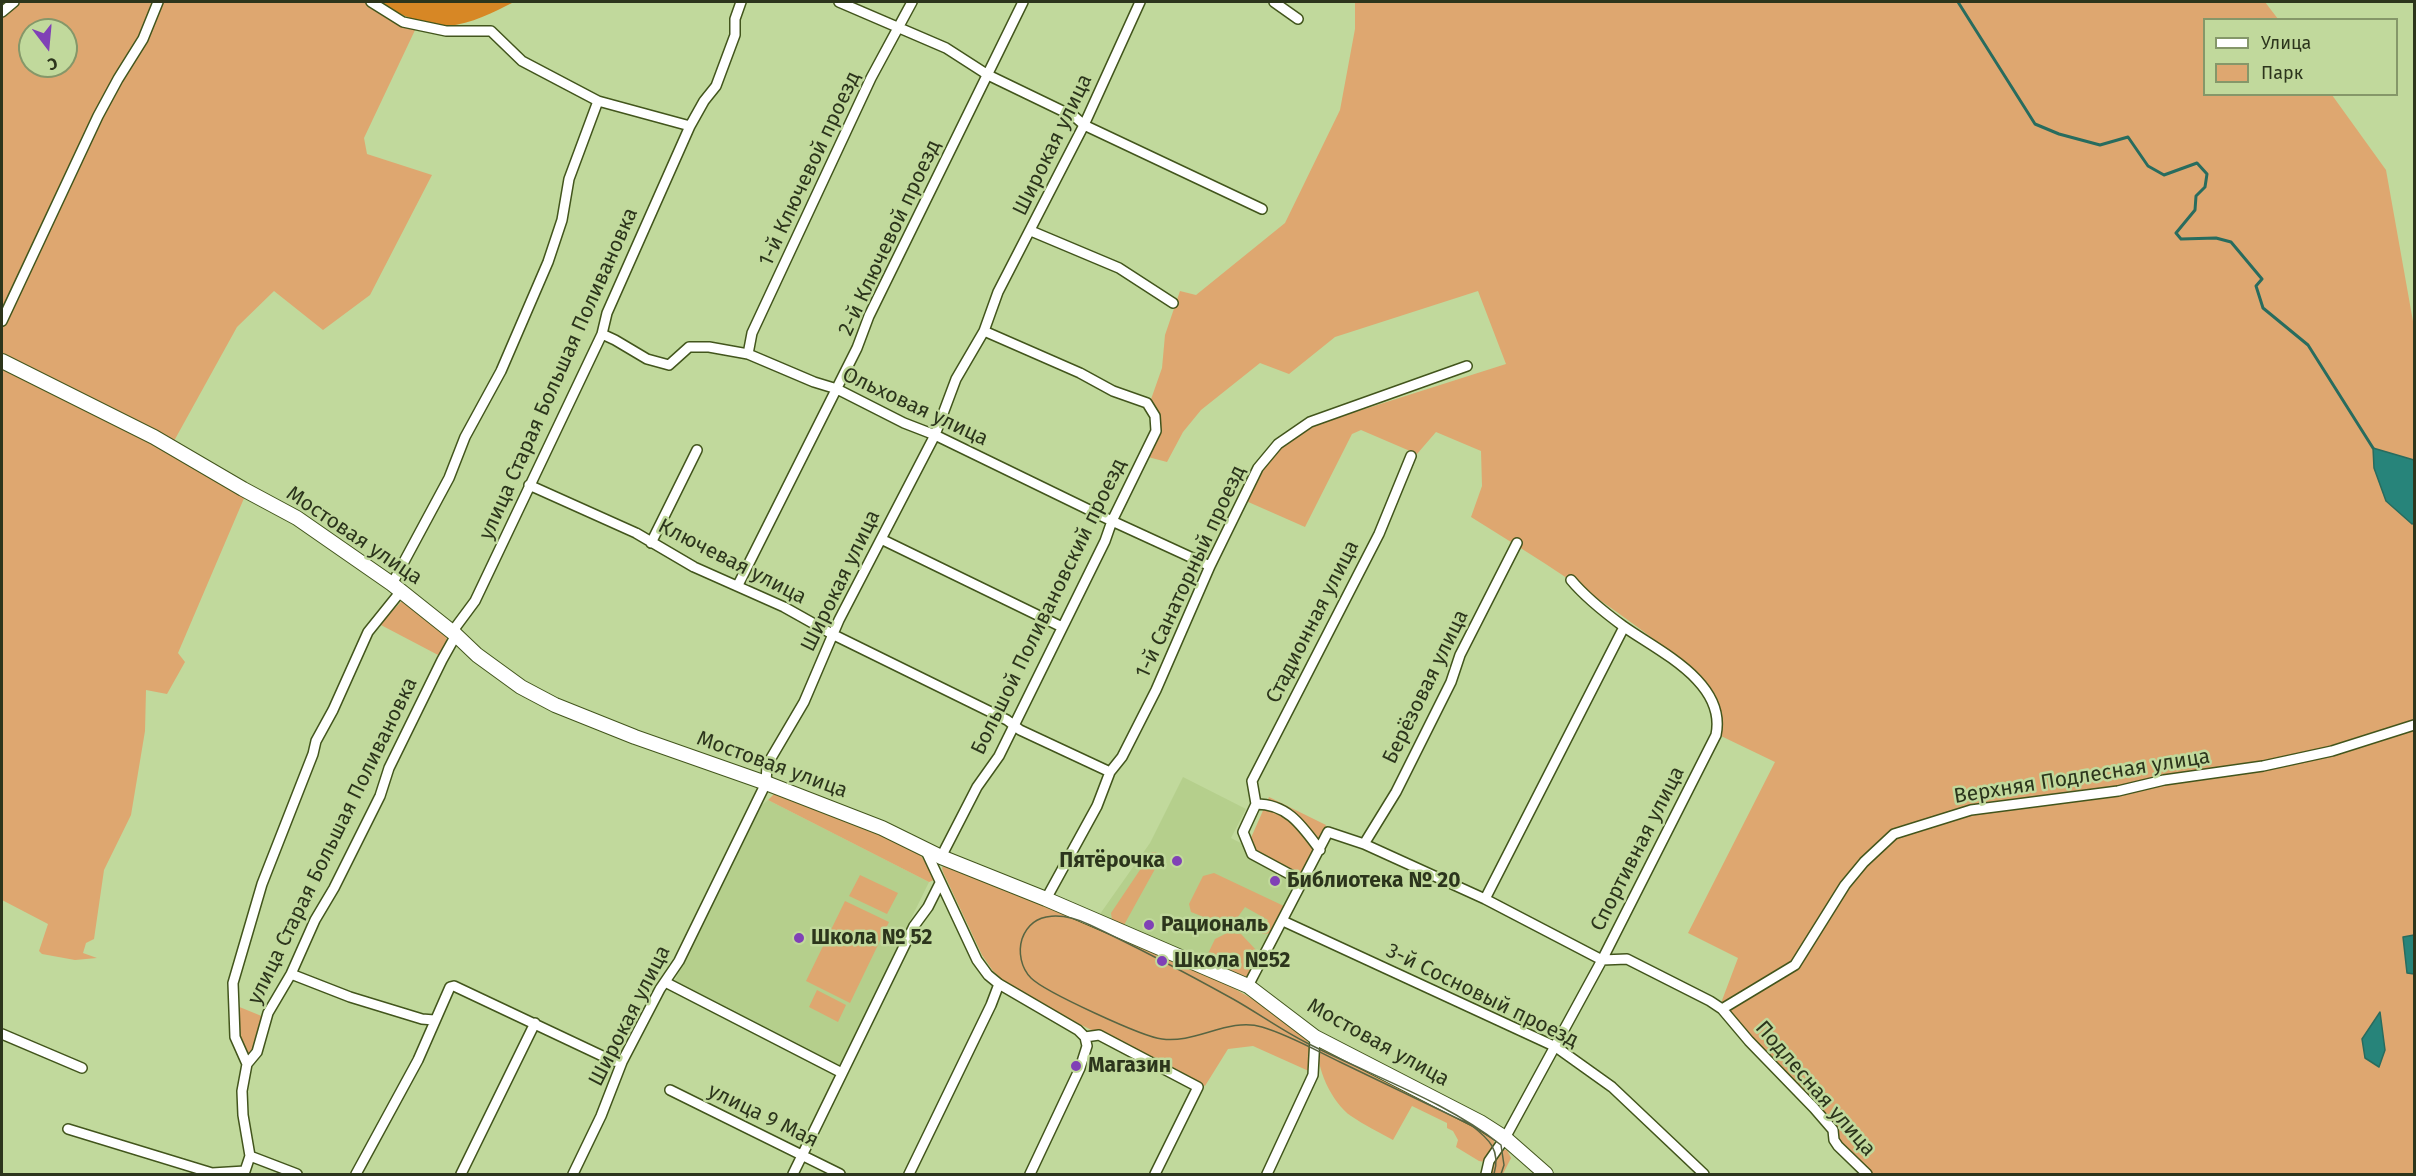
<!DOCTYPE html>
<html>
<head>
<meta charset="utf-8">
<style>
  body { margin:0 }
  #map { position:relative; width:2416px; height:1176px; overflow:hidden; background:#c1d99c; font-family:"Fira Sans",sans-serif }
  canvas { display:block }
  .frame { position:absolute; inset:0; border:3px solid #2c351c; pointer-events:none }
  .legend { position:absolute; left:2203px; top:18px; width:195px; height:78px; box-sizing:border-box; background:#c1d99c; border:2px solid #859769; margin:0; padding:8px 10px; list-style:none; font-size:18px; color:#2c351c }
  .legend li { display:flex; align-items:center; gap:12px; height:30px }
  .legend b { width:30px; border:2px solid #859769 }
  .north { position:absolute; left:18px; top:18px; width:60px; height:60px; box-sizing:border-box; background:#c1d99c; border:2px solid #859769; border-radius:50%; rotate:164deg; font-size:16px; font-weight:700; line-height:24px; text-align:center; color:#2c351c }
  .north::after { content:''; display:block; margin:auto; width:21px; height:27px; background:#8041b6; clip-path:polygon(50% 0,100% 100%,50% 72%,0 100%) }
</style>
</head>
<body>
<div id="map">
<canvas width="2416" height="1176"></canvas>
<div class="frame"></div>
<ul class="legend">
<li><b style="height:8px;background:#fff"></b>Улица</li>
<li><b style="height:16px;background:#dea770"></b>Парк</li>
</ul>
<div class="north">С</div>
</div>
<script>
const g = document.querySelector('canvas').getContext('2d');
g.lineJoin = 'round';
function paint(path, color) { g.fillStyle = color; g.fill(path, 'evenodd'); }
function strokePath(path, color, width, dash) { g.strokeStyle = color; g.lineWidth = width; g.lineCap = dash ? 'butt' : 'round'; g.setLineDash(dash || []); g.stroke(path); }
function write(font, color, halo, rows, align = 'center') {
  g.font = font + ' "Fira Sans",sans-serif'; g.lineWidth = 5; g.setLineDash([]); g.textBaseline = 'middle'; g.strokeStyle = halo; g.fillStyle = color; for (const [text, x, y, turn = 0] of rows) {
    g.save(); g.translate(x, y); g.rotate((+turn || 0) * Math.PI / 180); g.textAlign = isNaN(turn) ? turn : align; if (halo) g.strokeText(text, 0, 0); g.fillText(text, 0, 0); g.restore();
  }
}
paint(new Path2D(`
  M 1183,777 L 1246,809 L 1231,838 L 1303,875 L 1252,975 L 1238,978 L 1100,914 L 1150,843 Z
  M 768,800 L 929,882 L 839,1066 L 674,982 L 762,805 Z`), '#b5cf8c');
paint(new Path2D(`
  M 19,2 L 156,2 L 139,38 L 112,79 L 2,315 L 2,16 ZM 30,30 L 66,30 L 66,66 L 30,66 Z
  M 162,2 L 365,2 L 402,24 L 416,28 L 364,138 L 367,154 L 432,175 L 370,295 L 323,330 L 274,291 L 237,327 L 174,441 L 2,355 L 2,326 L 99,122 Z
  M 1355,2 L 2265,2 L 2278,19 L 2204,20 L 2204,94 L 2332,95 L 2386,170 L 2414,327 L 2414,1174 L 1871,1174 L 1855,1162 L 1721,1003 L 1738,958 L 1688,933 L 1775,762 L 1721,736 C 1724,719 1718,703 1710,688 C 1700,672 1680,660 1665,648 C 1604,600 1537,558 1471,517 L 1482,486 L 1481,451 L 1436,432 L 1417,454 L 1361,430 L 1352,434 L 1305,527 L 1246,501 L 1263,471 L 1279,446 L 1308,427 L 1506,364 L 1478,291 L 1335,337 L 1289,374 L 1260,363 L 1201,410 L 1183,432 L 1167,462 L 1144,456 L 1157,431 L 1149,405 L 1162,368 L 1165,335 L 1180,291 L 1196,295 L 1285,223 L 1340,110 L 1355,29 Z
  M 2,368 L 152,444 L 245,496 L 178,653 L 185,662 L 167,694 L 146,690 L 145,731 L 131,815 L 104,870 L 94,939 L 86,943 L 83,953 L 97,958 L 75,960 L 42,954 L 39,951 L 48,924 L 2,900 Z
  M 402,601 L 406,601 L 447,635 L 446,646 L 440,656 L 379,624 Z
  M 774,794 L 780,794 L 916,850 L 927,864 L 934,880 L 929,882 L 768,800 Z
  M 1269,797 L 1326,825 L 1303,875 L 1253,850 L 1250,840 Z
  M 1152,852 L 1158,853 L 1160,860 L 1124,925 L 1112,920 L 1111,913 Z
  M 944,864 L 949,864 L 1228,985 L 1277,1013 L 1307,1039 L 1311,1056 L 1311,1072 L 1253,1046 L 1228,1049 L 1205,1086 L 1055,1012 L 1006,983 L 993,971 L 982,955 L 943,872 L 942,868 Z
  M 1214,873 L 1286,907 L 1273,933 L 1262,934 L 1268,920 L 1245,907 L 1235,921 L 1227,926 L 1191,912 L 1189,904 L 1203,876 Z
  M 860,875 L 898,893 L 887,914 L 849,896 Z
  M 845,901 L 889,922 L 850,1003 L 806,981 Z
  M 1227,933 L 1241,934 L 1257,951 L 1260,960 L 1252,975 L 1246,979 L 1204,962 L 1215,939 Z
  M 817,990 L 846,1005 L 838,1022 L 809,1007 Z
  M 237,1006 L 264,1017 L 255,1050 L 247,1056 L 238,1038 Z
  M 1319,1045 L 1479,1125 L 1493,1137 L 1495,1146 L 1485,1162 L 1479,1161 L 1456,1147 L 1458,1140 L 1453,1131 L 1447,1128 L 1447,1123 L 1412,1106 L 1393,1140 C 1379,1132 1364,1125 1351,1116 C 1333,1104 1314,1066 1319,1045 Z
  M 1499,1150 L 1507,1150 L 1511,1158 L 1503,1174 L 1489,1174 L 1492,1161 Z`), '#dea770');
paint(new Path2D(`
  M 377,2 L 514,2 C 494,12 471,24 448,26 C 426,28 395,12 377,2 Z`), '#d78725');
const water = new Path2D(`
  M 2373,448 L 2414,460 L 2414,523 L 2412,524 L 2386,501 L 2374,468 Z
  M 2414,935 L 2414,974 L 2407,973 L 2403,937 Z
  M 2380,1012 L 2385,1050 L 2379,1067 L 2365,1058 L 2362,1039 Z`);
paint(water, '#27847a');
strokePath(water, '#286c5e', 1.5);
strokePath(new Path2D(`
  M 1958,2 L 2035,124 L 2059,134 L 2100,145 L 2128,137 L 2148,166 L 2164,175 L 2197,163 L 2207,174 L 2205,187 L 2196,196 L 2195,210 L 2176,233 L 2181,239 L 2216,238 L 2231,242 L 2262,279 L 2256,286 L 2263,308 L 2308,345 L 2373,448`), '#286c5e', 3);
const street = new Path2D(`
  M 371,2 L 403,22 L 446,31 L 491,31 L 522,61 L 598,101 L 690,126
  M 839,2 L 946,48 L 988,75 L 1075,117 L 1084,125 L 1262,209
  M 1274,2 L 1298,19
  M 2,12 L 14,2
  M 1031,231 L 1119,268 L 1173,303
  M 2,321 L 98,116 L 118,79 L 143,39 L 158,2
  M 602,334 L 615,340 L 647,359 L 669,365 L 689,347 L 709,347 L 748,354 L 814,382 L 837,389 L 904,423 L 935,435 L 1112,521 L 1210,566
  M 748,354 L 752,333 L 871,78 L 912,2
  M 529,485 L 636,533 L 694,567 L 784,607 L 834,635 L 1007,720 L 1020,730 L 1110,772
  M 881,539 L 1062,627
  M 651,543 L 697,450
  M 392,584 L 449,478 L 465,437 L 501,371 L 548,262 L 562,220 L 569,179 L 598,101
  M 738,585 L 857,348 L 869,316 L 1023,2
  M 452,632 L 475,601 L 602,334 L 607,313 L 690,126 L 704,101 L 716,86 L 735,35 L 735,19 L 741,2
  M 1256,804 L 1252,781 L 1379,534 L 1411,456
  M 1256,804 L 1243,832 L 1252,854 L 1304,882
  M 1256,804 C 1288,804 1302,826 1320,850
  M 1364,844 L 1396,792 L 1451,682 L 1460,655 L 1517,543
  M 925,849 L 977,960 L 988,975 L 999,984 L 1078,1030 L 1085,1037 L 1087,1046 L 1080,1068 L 1030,1174
  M 941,857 L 977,787 L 999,756 L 1105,541 L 1112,521 L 1156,431 L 1155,416 L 1147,403 L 1113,391 L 1080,373 L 984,331
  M 1046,899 L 1097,806 L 1110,772 L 1122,757 L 1156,690 L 1210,566 L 1258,468 L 1278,444 L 1310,422 L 1467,366
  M 1485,899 L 1624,627
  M 1283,921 L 1556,1047 L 1612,1087 L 1704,1174
  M 291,974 L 350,997 L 422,1019 L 434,1020
  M 665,982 L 842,1073
  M 1248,986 L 1328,832 L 1364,844 L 1485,899 L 1602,960 L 1627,959 L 1710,1001 L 1722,1009 L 1749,1041 L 1814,1108 L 1833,1130 L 1834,1140 L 1838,1146 L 1867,1174
  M 1722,1009 L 1795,965 L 1845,885 L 1864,862 L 1894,834 L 1971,810 L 2118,791 L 2164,780 L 2263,766 L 2332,751 L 2414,725
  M 2,1034 L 82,1068
  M 1085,1037 L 1099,1035 L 1198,1087 L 1155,1174
  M 247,1064 L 235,1037 L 233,983 L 262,884 L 313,754 L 316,741 L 333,710 L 368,632 L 401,591
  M 670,1090 L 840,1174
  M 68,1129 L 212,1173 L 245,1171
  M 250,1156 L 297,1174
  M 244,1174 L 250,1156 L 243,1115 L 242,1091 L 247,1064 L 257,1052 L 268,1013 L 291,974 L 315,920 L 334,888 L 380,796 L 389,768 L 442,660 L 456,635
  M 356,1174 L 418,1060 L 450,987 L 454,986 L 613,1061 L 622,1062
  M 461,1174 L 535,1023
  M 573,1174 L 601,1116 L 622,1062 L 660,989 L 679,961 L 766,783 L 767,765 L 804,702 L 839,620 L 935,435 L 956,379 L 984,331 L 998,292 L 1084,125 L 1140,2
  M 793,1174 L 914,926 L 928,907 L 940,883
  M 909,1174 L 991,1005 L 999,984
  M 1267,1174 L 1313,1075 L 1315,1037
  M 1486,1174 L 1489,1161 L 1505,1138 L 1602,960 L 1716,735 C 1727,682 1658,651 1623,626 C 1604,612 1586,598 1571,580`);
const secondary = new Path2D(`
  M 2,361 L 154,437 L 243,489 L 297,518 L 392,584 L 456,635 L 477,655 L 521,687 L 555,705 L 635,737 L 766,783 L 882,828 L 941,857 L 1046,899 L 1248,986 L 1315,1037 L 1480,1122 L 1505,1138 L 1546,1174`);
strokePath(street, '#42551c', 12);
strokePath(secondary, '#42551c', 16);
strokePath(street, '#fff', 9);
strokePath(secondary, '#fff', 14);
strokePath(new Path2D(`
  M 1494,1174 C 1501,1150 1489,1139 1471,1125 C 1427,1104 1384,1083 1340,1062 C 1315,1050 1289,1035 1262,1027 C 1229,1017 1195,1044 1162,1039 C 1143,1037 1045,992 1031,978 C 1021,968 1018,952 1022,939 C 1033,908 1067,914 1090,925 C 1139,948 1186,973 1233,999 C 1258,1013 1281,1030 1307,1043 C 1371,1076 1444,1100 1501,1145 L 1504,1165 L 1501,1174`), '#586542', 1.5);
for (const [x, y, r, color] of [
  [1177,861,6,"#8041b6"],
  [1275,881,6,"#8041b6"],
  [1149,925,6,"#8041b6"],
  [799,938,6,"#8041b6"],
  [1162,961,6,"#8041b6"],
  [1076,1066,6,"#8041b6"]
]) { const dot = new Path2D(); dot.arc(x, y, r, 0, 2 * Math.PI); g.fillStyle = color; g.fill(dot); strokePath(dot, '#c1d99c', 2); }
write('21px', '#2c351c', '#c1d99c', [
  ["Широкая улица",1053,145,-64],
  ["1-й Ключевой проезд",810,169,-65],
  ["2-й Ключевой проезд",890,238,-65],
  ["улица Старая Большая Поливановка",559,374,-66],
  ["Ольховая улица",915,407,25],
  ["Мостовая улица",354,536,34],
  ["Ключевая улица",732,562,27],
  ["1-й Санаторный проезд",1191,572,-65],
  ["Широкая улица",841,581,-64],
  ["Большой Поливановский проезд",1049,607,-64],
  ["Стадионная улица",1313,622,-63],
  ["Берёзовая улица",1426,687,-64],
  ["Мостовая улица",772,765,20],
  ["Верхняя Подлесная улица",2082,777,-9],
  ["улица Старая Большая Поливановка",333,841,-64],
  ["Спортивная улица",1638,849,-63],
  ["3-й Сосновый проезд",1482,996,26],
  ["Широкая улица",630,1016,-63],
  ["Мостовая улица",1378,1043,29],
  ["Подлесная улица",1815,1089,49],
  ["улица 9 Мая",763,1116,26]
]);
write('bold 21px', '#2c351c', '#c1d99c', [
  ["Пятёрочка",1165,861,"right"],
  ["Библиотека № 20",1287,881],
  ["Рациональ",1161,925],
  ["Школа № 52",811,938],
  ["Школа №52",1174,961],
  ["Магазин",1088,1066]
], 'left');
</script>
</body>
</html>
